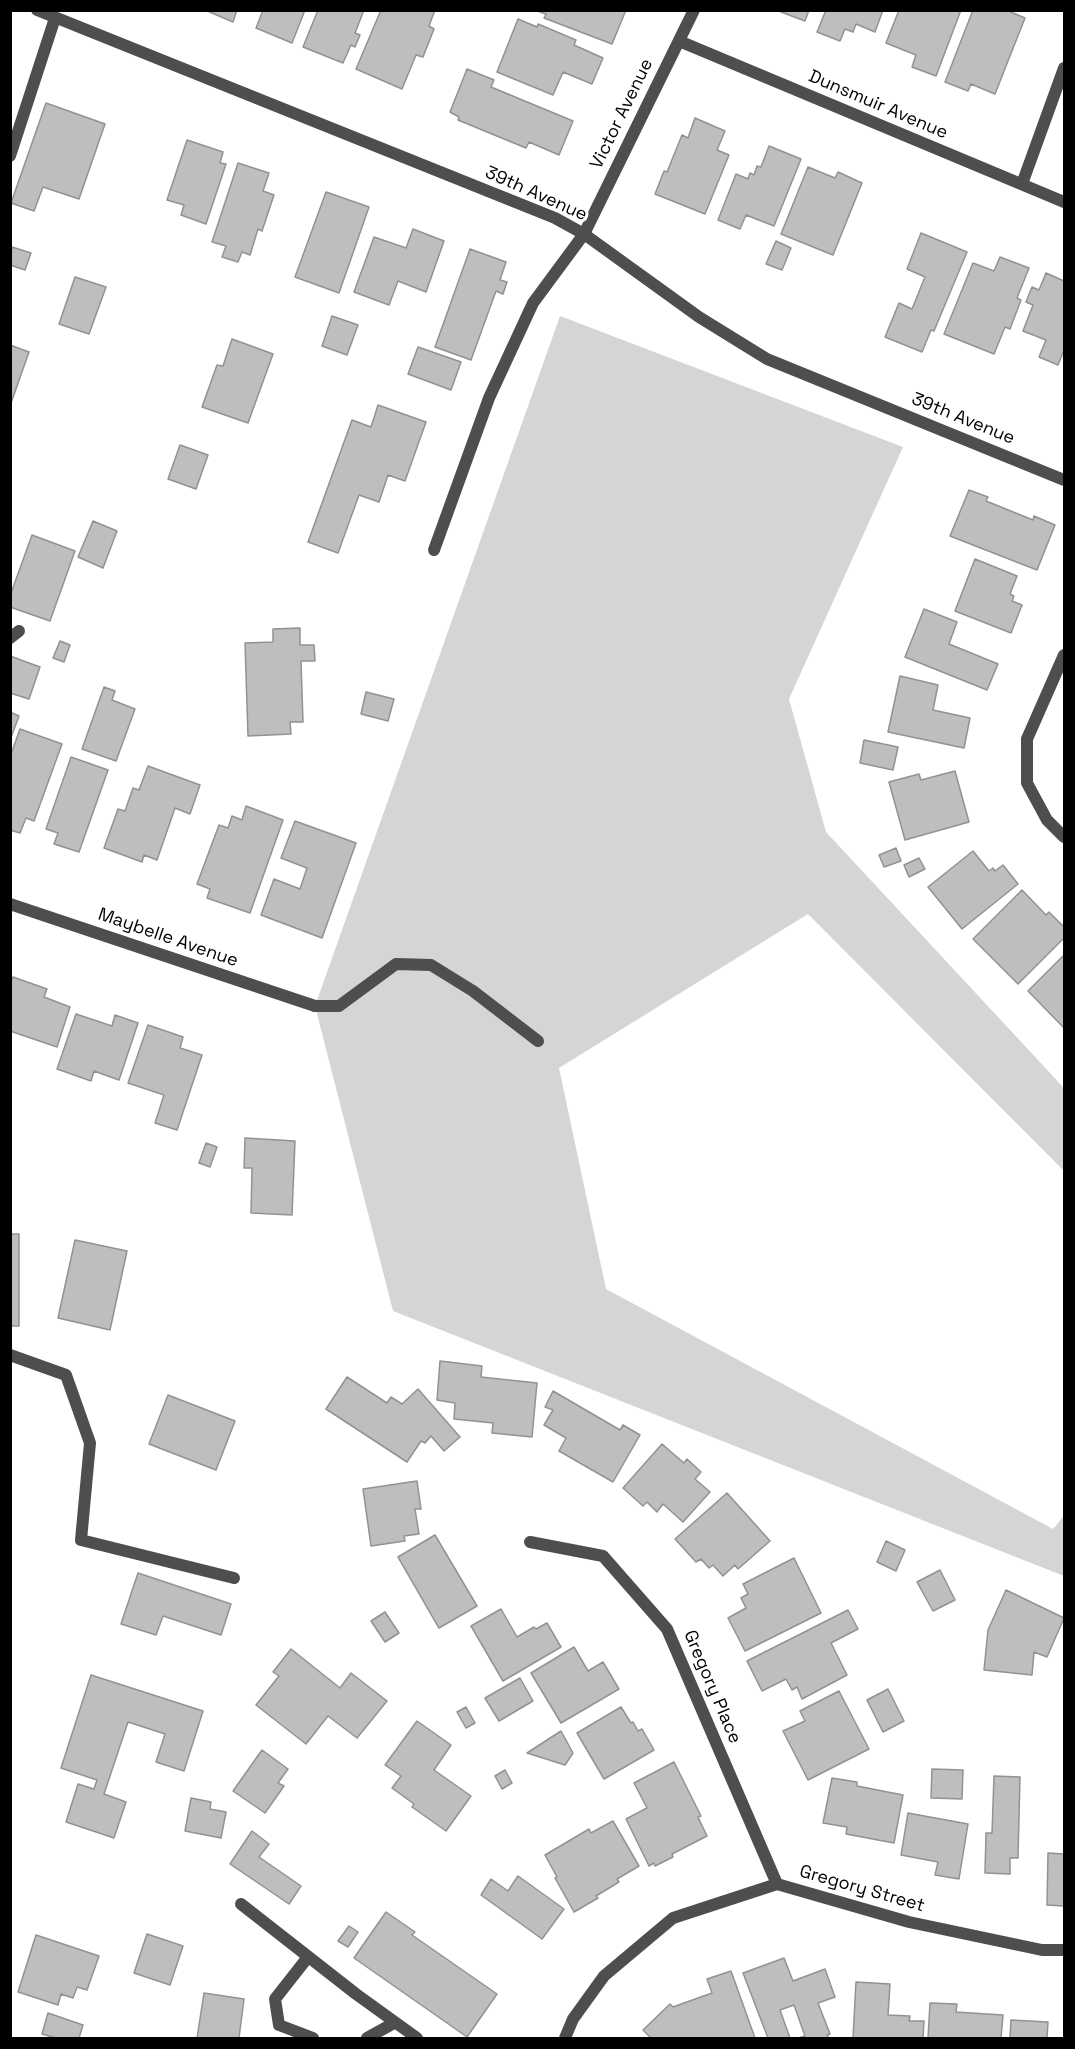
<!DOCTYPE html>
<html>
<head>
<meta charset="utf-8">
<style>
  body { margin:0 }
  #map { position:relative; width:1075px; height:2049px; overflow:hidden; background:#fff; font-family:"Space Grotesk",sans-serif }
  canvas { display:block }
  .frame { position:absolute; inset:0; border:12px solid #000; pointer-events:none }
</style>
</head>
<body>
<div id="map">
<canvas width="1075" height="2049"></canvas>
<div class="frame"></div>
</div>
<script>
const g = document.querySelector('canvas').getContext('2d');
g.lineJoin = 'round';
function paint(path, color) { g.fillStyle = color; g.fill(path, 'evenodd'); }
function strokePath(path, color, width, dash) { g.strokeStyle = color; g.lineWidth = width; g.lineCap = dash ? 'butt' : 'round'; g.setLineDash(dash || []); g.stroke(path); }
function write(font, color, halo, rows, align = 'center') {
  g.font = font + ' "Space Grotesk",sans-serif'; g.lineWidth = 6; g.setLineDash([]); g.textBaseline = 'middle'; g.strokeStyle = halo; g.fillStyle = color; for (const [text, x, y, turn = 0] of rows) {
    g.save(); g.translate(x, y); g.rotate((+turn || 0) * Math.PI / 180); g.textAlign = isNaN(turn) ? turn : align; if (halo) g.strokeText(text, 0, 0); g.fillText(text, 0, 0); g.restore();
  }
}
paint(new Path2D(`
  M 560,316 L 903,447 L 789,699 L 826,832 L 1064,1088 L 1064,1171 L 808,914 L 559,1068 L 606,1289 L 1053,1529 L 1064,1516 L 1064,1576 L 393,1311 L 315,1006 Z`), '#d5d5d5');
const building = new Path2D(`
  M 205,10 L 237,10 L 233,22 Z
  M 263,10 L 305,10 L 292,43 L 256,28 Z
  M 318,10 L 364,10 L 355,33 L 360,35 L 355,47 L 351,45 L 343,63 L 303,47 Z
  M 381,10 L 435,10 L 429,26 L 434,29 L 423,57 L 416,55 L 402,89 L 356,69 Z
  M 626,10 L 612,44 L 544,18 L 546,14 L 537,11 Z
  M 782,10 L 809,10 L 805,21 L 781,12 Z
  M 826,10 L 883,10 L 875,32 L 856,24 L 853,32 L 845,29 L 840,41 L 817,32 Z
  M 899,10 L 961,10 L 936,76 L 912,67 L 916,55 L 886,43 Z
  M 973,10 L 1006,10 L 1025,18 L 995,94 L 971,84 L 968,91 L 945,82 Z
  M 518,19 L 537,27 L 538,24 L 576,40 L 574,45 L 603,58 L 592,84 L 563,72 L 553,95 L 497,72 Z
  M 467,69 L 494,80 L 491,87 L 573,121 L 559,155 L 529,142 L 526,148 L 458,120 L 459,117 L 450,112 Z
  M 46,103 L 105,124 L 79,199 L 43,187 L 34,211 L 11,203 Z
  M 695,118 L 725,131 L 717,150 L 729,155 L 705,214 L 655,194 L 664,171 L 667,172 L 682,135 L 688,138 Z
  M 187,140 L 223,152 L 220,163 L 226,164 L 206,224 L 181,215 L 184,205 L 167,200 Z
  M 769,146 L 801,159 L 774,226 L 746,215 L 740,229 L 718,220 L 736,174 L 748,179 L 750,173 L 754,175 L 757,166 L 761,167 Z
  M 238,163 L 269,173 L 263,191 L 274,195 L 262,231 L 258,229 L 250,255 L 242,252 L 238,262 L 222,257 L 226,246 L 212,242 Z
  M 808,167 L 835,178 L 838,172 L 862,183 L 833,255 L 781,234 Z
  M 326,192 L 369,207 L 339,293 L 295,277 Z
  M 413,229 L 444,241 L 426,292 L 398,281 L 389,305 L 354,292 L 374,237 L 406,248 Z
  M 921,233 L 967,252 L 934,331 L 931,330 L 922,352 L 885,337 L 899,303 L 912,309 L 925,277 L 907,269 Z
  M 776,241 L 791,248 L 782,270 L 766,264 Z
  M 12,247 L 31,253 L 25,270 L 10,265 Z
  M 470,249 L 506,262 L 500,280 L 507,282 L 503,294 L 496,291 L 471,360 L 435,347 Z
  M 1000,257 L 1029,268 L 1017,298 L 1021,300 L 1010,329 L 1005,327 L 994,354 L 944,334 L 973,263 L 994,271 Z
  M 1046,273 L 1064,281 L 1064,350 L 1058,365 L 1039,357 L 1046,340 L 1023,331 L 1033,305 L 1026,302 L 1032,287 L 1039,290 Z
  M 75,277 L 106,287 L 89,334 L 59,324 Z
  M 332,316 L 358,325 L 347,355 L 322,346 Z
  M 232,339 L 273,354 L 248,423 L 202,407 L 217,365 L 223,366 Z
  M 10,345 L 29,352 L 10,406 Z
  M 418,347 L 461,362 L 451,390 L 408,374 Z
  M 378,405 L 426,422 L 405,481 L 388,475 L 379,502 L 359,495 L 338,553 L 308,542 L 352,420 L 371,427 Z
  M 180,445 L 208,455 L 196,489 L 168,479 Z
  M 969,490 L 988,497 L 986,501 L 1033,520 L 1034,516 L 1055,525 L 1037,570 L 950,536 Z
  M 93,521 L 117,531 L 103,568 L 78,557 Z
  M 32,535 L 75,551 L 50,621 L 10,607 L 10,596 Z
  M 975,559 L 1017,576 L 1010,594 L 1014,596 L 1012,601 L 1022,605 L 1011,633 L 955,611 Z
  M 924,609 L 957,622 L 949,644 L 998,664 L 987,690 L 905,657 Z
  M 300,628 L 300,645 L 314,645 L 315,661 L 301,661 L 303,722 L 290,722 L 291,734 L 248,736 L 245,643 L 273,642 L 273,629 Z
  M 60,641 L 70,645 L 64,662 L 53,658 Z
  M 10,656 L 40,667 L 29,699 L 10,693 Z
  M 900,676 L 938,685 L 933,710 L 970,718 L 964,748 L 888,732 Z
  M 104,687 L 115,691 L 112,700 L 135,709 L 116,761 L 82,749 Z
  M 366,692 L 394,699 L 388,721 L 361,714 Z
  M 10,712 L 19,716 L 10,740 Z
  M 20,729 L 62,744 L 34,821 L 26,818 L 20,833 L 10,830 L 10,757 Z
  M 864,740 L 898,747 L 893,770 L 860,763 Z
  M 71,757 L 108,770 L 79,852 L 54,844 L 58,833 L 46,829 Z
  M 148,766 L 200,785 L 190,814 L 175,808 L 157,860 L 144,855 L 142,862 L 104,848 L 118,809 L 125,811 L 133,788 L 139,790 Z
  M 955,771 L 969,822 L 905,840 L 889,782 L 919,774 L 921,780 Z
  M 246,806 L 283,820 L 250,913 L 207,898 L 210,889 L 197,884 L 219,825 L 228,828 L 232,816 L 242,820 Z
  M 295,821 L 356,843 L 322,938 L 261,915 L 274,879 L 300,889 L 307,868 L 281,858 Z
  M 896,848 L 901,861 L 884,867 L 879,855 Z
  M 973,851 L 989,871 L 993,868 L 995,871 L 1003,865 L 1018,884 L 962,929 L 928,887 Z
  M 919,858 L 925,869 L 909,877 L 904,865 Z
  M 1022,890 L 1046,915 L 1049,912 L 1064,927 L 1064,938 L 1018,984 L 973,939 Z
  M 1064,955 L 1064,1028 L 1028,991 Z
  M 13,977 L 47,989 L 44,997 L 70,1007 L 57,1047 L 10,1031 L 10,983 Z
  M 76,1014 L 112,1026 L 115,1015 L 138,1023 L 119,1080 L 94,1071 L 91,1081 L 57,1069 Z
  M 148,1025 L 183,1037 L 180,1048 L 202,1055 L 177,1130 L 155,1123 L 164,1095 L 128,1083 Z
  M 245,1138 L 295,1141 L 292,1215 L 251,1213 L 252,1168 L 244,1168 Z
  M 206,1143 L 217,1147 L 210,1167 L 199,1163 Z
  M 10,1234 L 19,1234 L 19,1326 L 10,1326 Z
  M 75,1240 L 127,1251 L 110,1330 L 58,1318 Z
  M 440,1361 L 482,1366 L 481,1377 L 537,1383 L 532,1437 L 492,1433 L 493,1423 L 454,1419 L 455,1403 L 437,1400 Z
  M 347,1377 L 387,1403 L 391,1397 L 402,1404 L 418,1389 L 460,1437 L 444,1451 L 431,1436 L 425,1443 L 421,1441 L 407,1462 L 326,1409 Z
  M 553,1391 L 620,1430 L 623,1425 L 640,1435 L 613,1482 L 559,1451 L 566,1438 L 544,1425 L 553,1410 L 545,1407 Z
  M 168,1395 L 235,1421 L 216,1470 L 149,1444 Z
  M 662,1444 L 684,1463 L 687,1459 L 701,1472 L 695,1479 L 710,1492 L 683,1522 L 663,1504 L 657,1512 L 647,1502 L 643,1506 L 623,1488 Z
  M 417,1481 L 421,1509 L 415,1509 L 419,1534 L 404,1536 L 405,1541 L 371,1546 L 363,1489 Z
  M 727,1493 L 770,1541 L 738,1569 L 735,1565 L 723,1576 L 713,1565 L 709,1568 L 701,1559 L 696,1562 L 675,1539 Z
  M 435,1535 L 477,1606 L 439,1628 L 398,1557 Z
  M 886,1541 L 905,1550 L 896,1571 L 877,1562 Z
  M 794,1558 L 821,1613 L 745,1651 L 728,1618 L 746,1608 L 741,1598 L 748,1594 L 743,1584 Z
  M 940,1570 L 955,1600 L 933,1611 L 917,1582 Z
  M 138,1573 L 231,1604 L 221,1635 L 163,1616 L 156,1635 L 121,1624 Z
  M 1006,1590 L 1064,1618 L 1047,1657 L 1034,1652 L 1032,1675 L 984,1670 L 988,1630 Z
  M 501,1609 L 517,1637 L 534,1627 L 536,1629 L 547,1623 L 561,1647 L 503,1681 L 471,1626 Z
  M 848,1610 L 858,1629 L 831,1643 L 847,1675 L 802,1699 L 797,1687 L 792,1690 L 786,1679 L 762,1691 L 747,1661 Z
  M 385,1612 L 399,1633 L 385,1642 L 371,1621 Z
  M 574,1647 L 588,1671 L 603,1662 L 619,1689 L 561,1723 L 531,1673 Z
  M 291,1649 L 340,1688 L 351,1673 L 387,1701 L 357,1738 L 328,1716 L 306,1744 L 256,1705 L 279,1676 L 273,1672 Z
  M 91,1675 L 203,1711 L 184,1771 L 156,1762 L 165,1734 L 128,1722 L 104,1794 L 126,1802 L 114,1838 L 66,1822 L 78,1784 L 94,1789 L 97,1780 L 61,1768 Z
  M 520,1678 L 533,1701 L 499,1721 L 485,1698 Z
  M 888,1689 L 904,1721 L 883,1732 L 867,1700 Z
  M 839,1691 L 869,1749 L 808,1780 L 783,1731 L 805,1721 L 800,1711 Z
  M 466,1707 L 475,1723 L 466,1728 L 457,1712 Z
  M 621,1707 L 631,1723 L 633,1722 L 638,1731 L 642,1729 L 654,1750 L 604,1779 L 577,1733 Z
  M 417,1721 L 451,1745 L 434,1770 L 471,1796 L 446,1831 L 412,1807 L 414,1804 L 392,1788 L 401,1776 L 385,1765 Z
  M 561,1731 L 573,1753 L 565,1765 L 527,1753 Z
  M 262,1750 L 288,1769 L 278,1783 L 284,1786 L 265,1813 L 233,1791 Z
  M 674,1762 L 701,1816 L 698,1817 L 707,1836 L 672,1854 L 673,1857 L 655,1866 L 654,1863 L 649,1866 L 626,1819 L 647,1808 L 634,1783 Z
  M 932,1769 L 963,1770 L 962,1799 L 931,1798 Z
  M 505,1770 L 512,1783 L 502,1789 L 495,1776 Z
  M 994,1776 L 1020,1777 L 1018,1858 L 1010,1858 L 1010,1874 L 985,1873 L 986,1833 L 992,1833 Z
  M 832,1778 L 857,1782 L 857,1786 L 903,1795 L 894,1843 L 846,1834 L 847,1827 L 823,1823 Z
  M 191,1798 L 211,1802 L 210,1809 L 226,1812 L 221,1838 L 185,1831 Z
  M 908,1813 L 968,1824 L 959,1879 L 935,1875 L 938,1862 L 901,1855 Z
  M 613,1821 L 639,1866 L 617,1879 L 619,1882 L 596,1896 L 598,1898 L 574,1912 L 555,1878 L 557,1877 L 545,1855 L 589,1829 L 591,1833 Z
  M 252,1831 L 269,1844 L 259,1857 L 301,1886 L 289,1904 L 230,1864 Z
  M 1048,1853 L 1064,1854 L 1064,1906 L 1047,1905 Z
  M 518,1876 L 564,1909 L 542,1939 L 481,1895 L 491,1879 L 508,1891 Z
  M 386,1912 L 415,1932 L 412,1935 L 497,1994 L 467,2037 L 354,1958 Z
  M 349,1926 L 358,1932 L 348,1947 L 338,1941 Z
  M 147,1934 L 183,1946 L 170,1985 L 134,1973 Z
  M 36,1935 L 99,1956 L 87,1990 L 77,1987 L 73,1998 L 61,1994 L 58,2005 L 18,1992 Z
  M 784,1958 L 793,1981 L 825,1969 L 835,1997 L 818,2003 L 830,2034 L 827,2035 L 829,2038 L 798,2038 L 805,2036 L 794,2005 L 780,2010 L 790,2038 L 768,2038 L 743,1973 Z
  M 731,1971 L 755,2038 L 651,2038 L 643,2030 L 670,2004 L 673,2007 L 712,1993 L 707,1979 Z
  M 856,1982 L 890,1984 L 888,2015 L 910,2016 L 909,2021 L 924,2021 L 923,2038 L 853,2038 Z
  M 204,1993 L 244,1999 L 239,2038 L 197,2038 Z
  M 930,2003 L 957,2004 L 956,2012 L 1003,2015 L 1001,2038 L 928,2038 Z
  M 48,2013 L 83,2025 L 79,2038 L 56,2038 L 42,2034 Z
  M 1011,2020 L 1048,2022 L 1047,2038 L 1010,2038 Z`);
paint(building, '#bebebe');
strokePath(building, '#929292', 1.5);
strokePath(new Path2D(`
  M 10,156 L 55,18
  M 434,550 L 489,398 L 533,303 L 584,234
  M 10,638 L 19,631
  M 315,1006 L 339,1006 L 396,964 L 431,965 L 473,991 L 538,1041
  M 10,1355 L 66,1375 L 90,1443 L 81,1540 L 234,1578
  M 241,1904 L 356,1994 L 417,2038
  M 308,1957 L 275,1999 L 279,2025 L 313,2038
  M 367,2038 L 394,2023`), '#4e4e4e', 12);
strokePath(new Path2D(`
  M 37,10 L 555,218 L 584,234 L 699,317 L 767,359 L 1064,480
  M 679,41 L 1064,202
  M 1022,184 L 1064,68
  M 584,234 L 694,10
  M 1064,655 L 1027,739 L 1027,783 L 1047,820 L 1064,837
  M 10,904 L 315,1006
  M 530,1542 L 603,1556 L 667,1629 L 777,1884
  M 565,2038 L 573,2019 L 604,1976 L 673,1918 L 777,1884 L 909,1922 L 1042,1950 L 1064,1950`), '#4e4e4e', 12);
write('18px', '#000', '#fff', [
  ["Dunsmuir Avenue",878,105,23],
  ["Victor Avenue",622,114,-64],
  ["39th Avenue",536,194,24],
  ["39th Avenue",963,419,22],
  ["Maybelle Avenue",168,938,19],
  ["Gregory Place",712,1687,67],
  ["Gregory Street",862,1889,16]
]);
</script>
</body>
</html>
